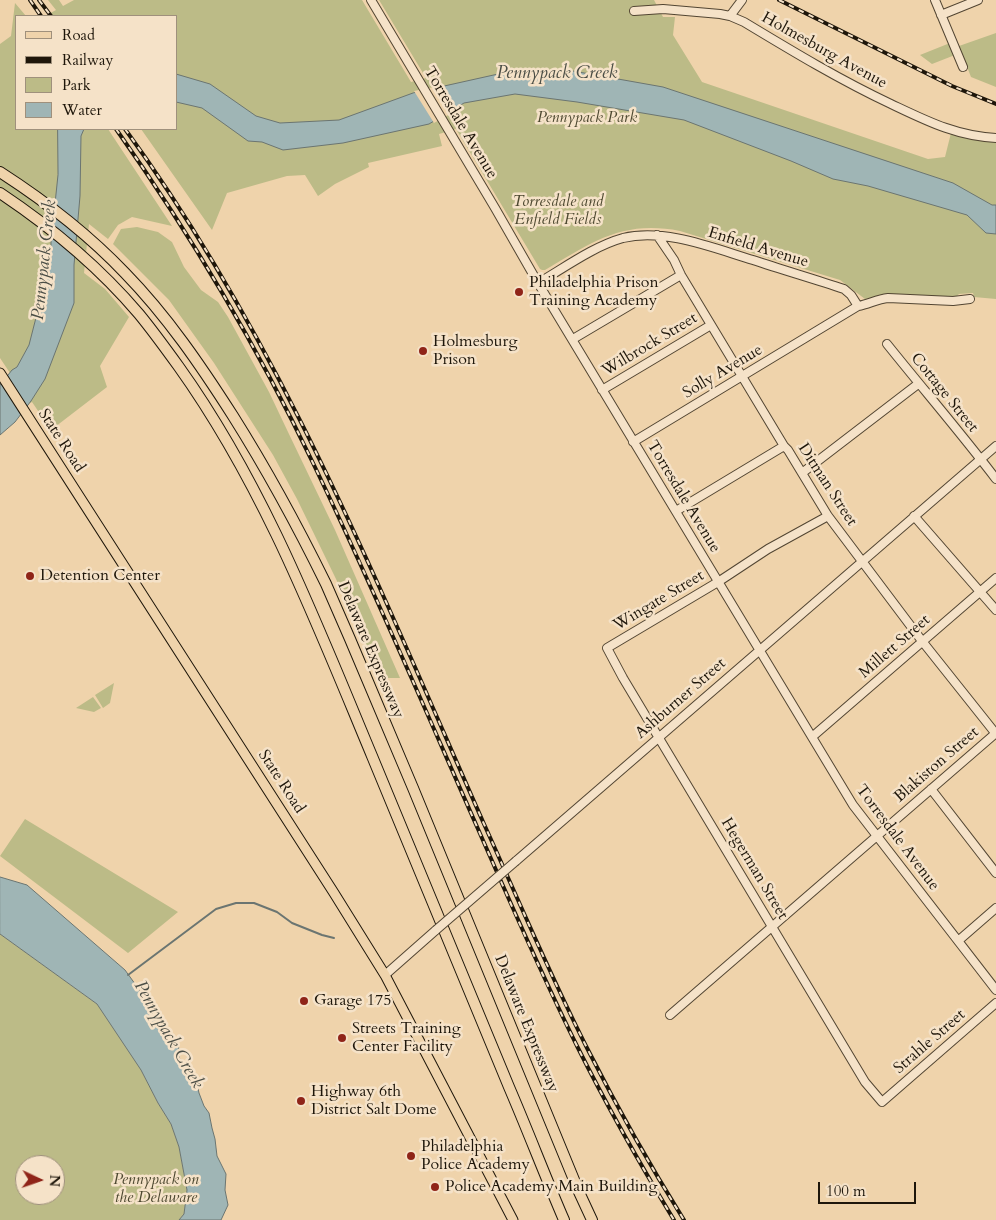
<!DOCTYPE html>
<html>
<head>
<meta charset="utf-8">
<style>
  body { margin:0 }
  #map { position:relative; width:996px; height:1220px; overflow:hidden; background:#efd3ab; font-family:Cardo,serif }
  canvas { display:block }
  .legend { position:absolute; left:15px; top:15px; width:162px; height:115px; box-sizing:border-box; background:#f5e2c8; border:1px solid #9f907c; margin:0; padding:6px 9px; list-style:none; font-size:15px; color:#1e160a }
  .legend li { display:flex; align-items:center; gap:10px; height:25px }
  .legend b { width:25px; border:1px solid #9f907c }
  .north { position:absolute; left:15px; top:1155px; width:50px; height:50px; box-sizing:border-box; background:#f5e2c8; border:1px solid #9f907c; border-radius:50%; rotate:93deg; font-size:14px; font-weight:700; line-height:20px; text-align:center; color:#1e160a }
  .north::after { content:''; display:block; margin:auto; width:18px; height:22px; background:#8f2418; clip-path:polygon(50% 0,100% 100%,50% 72%,0 100%) }
  .scale { position:absolute; left:818px; top:1182px; width:98px; height:22px; box-sizing:border-box; border:2px solid #1e160a; border-top:0; padding-left:6px; font-size:15px; line-height:18px; white-space:nowrap; color:#1e160a; -webkit-text-stroke:4px #f5e2c8; paint-order:stroke }
</style>
</head>
<body>
<div id="map">
<canvas width="996" height="1220"></canvas>
<ul class="legend">
<li><b style="height:6px;background:#efd3ab"></b>Road</li>
<li><b style="height:6px;background:#1e160a"></b>Railway</li>
<li><b style="height:14px;background:#bcbb87"></b>Park</li>
<li><b style="height:14px;background:#9fb5b5"></b>Water</li>
</ul>
<div class="north">N</div>
<div class="scale">100 m</div>
</div>
<script>
const g = document.querySelector('canvas').getContext('2d');
g.lineJoin = 'round';
function paint(path, color) { g.fillStyle = color; g.fill(path, 'evenodd'); }
function strokePath(path, color, width, dash) { g.strokeStyle = color; g.lineWidth = width; g.lineCap = dash ? 'butt' : 'round'; g.setLineDash(dash || []); g.stroke(path); }
function write(font, color, halo, rows, align = 'center') {
  g.font = font + ' Cardo,serif'; g.lineWidth = 5; g.setLineDash([]); g.textBaseline = 'middle'; g.strokeStyle = halo; g.fillStyle = color; for (const [text, x, y, turn = 0] of rows) {
    g.save(); g.translate(x, y); g.rotate((+turn || 0) * Math.PI / 180); g.textAlign = isNaN(turn) ? turn : align; if (halo) g.strokeText(text, 0, 0); g.fillText(text, 0, 0); g.restore();
  }
}
paint(new Path2D(`
  M 48,0 L 59,0 L 63,6 L 74,0 L 362,0 L 411,82 L 426,78 L 379,0 L 654,0 L 663,17 L 675,17 L 673,35 L 702,82 L 928,159 L 945,157 L 951,133 L 968,139 L 996,142 L 996,299 L 974,297 L 973,293 L 959,294 L 956,297 L 914,295 L 865,299 L 840,280 L 680,231 C 622,220 593,242 545,270 L 542,270 L 540,269 L 456,129 L 439,134 L 442,146 L 368,163 L 369,167 L 335,184 L 318,196 L 305,175 L 287,176 L 227,193 L 212,230 L 141,129 L 176,129 L 176,16 L 45,16 L 56,10 ZM 853,151 L 939,179 L 939,183 Z
  M 15,3 L 26,16 L 16,16 L 16,129 L 108,129 L 172,226 L 132,217 L 118,225 L 108,239 L 89,224 L 84,273 L 105,289 L 129,317 L 100,366 L 107,387 L 51,430 L 32,402 L 30,403 L 0,358 L 0,44 L 11,36 Z
  M 996,33 L 996,87 L 971,77 L 959,46 Z
  M 950,43 L 955,55 L 932,64 L 920,55 Z
  M 137,227 L 158,232 L 172,242 L 184,267 L 201,290 L 218,302 L 228,317 L 269,392 L 288,432 L 335,530 L 400,678 L 380,678 L 355,618 L 297,499 L 273,455 L 214,363 L 169,300 L 113,244 L 121,229 Z
  M 114,683 L 110,703 L 103,708 L 95,695 Z
  M 93,697 L 101,708 L 94,712 L 76,708 Z
  M 25,819 L 178,912 L 128,953 L 0,856 Z
  M 0,934 L 97,1004 L 141,1070 L 158,1103 L 171,1124 L 179,1147 L 187,1190 L 184,1214 L 179,1220 L 0,1220 ZM 25,1165 L 55,1165 L 55,1195 L 25,1195 Z`), '#bcbb87');
const water = new Path2D(`
  M 512,71 L 573,71 L 663,87 L 953,183 L 992,205 L 996,205 L 996,234 L 986,233 L 967,215 L 868,186 L 833,179 L 791,161 L 684,120 L 577,102 L 515,94 L 464,103 L 429,124 L 343,143 L 283,150 L 262,142 L 248,141 L 202,108 L 176,102 L 176,74 L 210,84 L 256,116 L 280,123 L 339,120 L 413,93 Z
  M 58,129 L 84,129 L 81,136 L 80,196 L 74,265 L 74,303 L 45,379 L 31,401 L 15,422 L 0,435 L 0,385 L 12,370 L 17,367 L 29,345 L 51,259 L 51,242 L 58,175 Z
  M 0,877 L 27,885 L 125,970 L 138,988 L 145,1004 L 155,1016 L 163,1030 L 178,1041 L 180,1063 L 197,1084 L 199,1093 L 204,1106 L 209,1113 L 212,1128 L 215,1139 L 217,1156 L 226,1174 L 225,1190 L 228,1205 L 221,1220 L 179,1220 L 184,1214 L 187,1190 L 179,1147 L 171,1124 L 158,1103 L 141,1070 L 97,1004 L 0,934 Z`);
paint(water, '#9fb5b5');
strokePath(water, '#6b7571', 1);
paint(new Path2D(`
  M 434,87 L 450,114 L 434,123 L 414,91 Z`), '#efd3ab');
strokePath(new Path2D(`
  M 128,975 L 216,909 L 236,903 L 254,903 L 277,912 L 292,923 L 322,935 L 334,938`), '#6b7571', 2);
const minor = new Path2D(`
  M 371,0 L 495,208 L 538,283 L 853,805 L 996,990
  M 935,0 L 963,67
  M 634,11 L 663,9 L 720,14 L 730,16 L 744,22 C 792,51 840,80 891,104 C 927,121 956,136 996,138
  M 941,15 L 978,0
  M 730,16 L 742,0
  M 657,235 L 674,260 L 681,275 L 784,446 L 788,450 L 828,516 L 922,641 L 996,734
  M 538,283 C 564,268 594,246 623,238 C 665,228 713,248 753,260 C 783,270 814,279 844,289 L 851,295 L 858,306
  M 573,339 L 681,275
  M 887,344 C 923,389 961,433 996,479
  M 602,390 L 711,325
  M 633,442 L 858,306 C 869,304 877,299 888,298 L 953,301 L 970,299
  M 802,473 L 918,384
  M 676,511 L 784,446
  M 828,516 L 768,549 L 718,582 L 607,648 L 623,678 L 865,1082 L 882,1102 L 996,1003
  M 914,516 L 996,610
  M 812,737 L 996,578
  M 931,789 L 996,873
  M 516,861 L 996,446
  M 958,941 L 996,908
  M 385,975 L 436,930
  M 670,1015 L 996,733`);
const major = new Path2D(`
  M 0,373 L 334,893 L 385,975 L 513,1220`);
const highway = new Path2D(`
  M 0,172 C 45,201 88,234 125,273 C 167,316 201,366 233,416 C 267,470 298,527 326,584 C 334,602 342,621 350,639 C 371,688 392,738 413,788 C 469,922 524,1057 579,1192 L 592,1220
  M 0,193 C 51,227 99,267 139,314 C 153,331 166,349 179,367 C 264,486 316,622 372,756 C 418,866 463,977 509,1087 C 528,1131 545,1176 564,1220`);
strokePath(minor, '#524532', 10);
strokePath(major, '#1e160a', 11);
strokePath(highway, '#1e160a', 12);
strokePath(minor, '#f5e2c8', 8);
strokePath(major, '#efd3ab', 9);
strokePath(highway, '#efd3ab', 10);
const rail = new Path2D(`
  M 30,0 L 41,16
  M 39,0 L 51,16
  M 779,0 L 952,86 L 996,104
  M 116,129 C 191,235 257,346 313,463 C 371,583 424,707 478,829 C 510,902 542,976 578,1048 C 607,1106 640,1164 674,1220
  M 125,129 C 280,341 378,585 484,824 C 518,899 550,975 587,1048 C 617,1107 649,1164 684,1220`);
strokePath(rail, '#1e160a', 4);
strokePath(rail, '#f5e2c8', 2, [5.5]);
const minorBridge = new Path2D(`
  M 436,930 L 516,861`);
strokePath(minorBridge, '#524532', 10, []);
strokePath(minorBridge, '#f5e2c8', 8);
for (const [x, y, r, color] of [
  [519,292,5,"#8f2418"],
  [423,351,5,"#8f2418"],
  [30,576,5,"#8f2418"],
  [304,1001,5,"#8f2418"],
  [342,1038,5,"#8f2418"],
  [301,1101,5,"#8f2418"],
  [411,1156,5,"#8f2418"],
  [435,1187,5,"#8f2418"]
]) { const dot = new Path2D(); dot.arc(x, y, r, 0, 2 * Math.PI); g.fillStyle = color; g.fill(dot); strokePath(dot, '#f5e2c8', 2); }
write('16px', '#1e160a', '#f5e2c8', [
  ["Holmesburg Avenue",824,51,29],
  ["Torresdale Avenue",460,123,59],
  ["Enfield Avenue",758,248,17],
  ["Wilbrock Street",650,345,-31],
  ["Solly Avenue",723,372,-31],
  ["Cottage Street",944,393,51],
  ["State Road",61,441,57],
  ["Ditman Street",827,485,57],
  ["Torresdale Avenue",683,497,59],
  ["Wingate Street",659,601,-31],
  ["Millett Street",895,647,-41],
  ["Delaware Expressway",370,650,67],
  ["Ashburner Street",681,699,-41],
  ["Blakiston Street",937,765,-41],
  ["State Road",281,782,57],
  ["Torresdale Avenue",897,838,53],
  ["Hegerman Street",754,869,59],
  ["Delaware Expressway",526,1024,68],
  ["Strahle Street",930,1042,-41]
]);
write('italic 16px', '#4d4830', '#f5e2c8', [
  ["Pennypack Park",587,118],
  ["Torresdale and",558,202],
  ["Enfield Fields",558,220],
  ["Pennypack on",156,1180],
  ["the Delaware",156,1198]
]);
write('16px', '#1e160a', '#f5e2c8', [
  ["Philadelphia Prison",529,283],
  ["Training Academy",529,301],
  ["Holmesburg",433,342],
  ["Prison",433,360],
  ["Detention Center",40,576],
  ["Garage 175",314,1001],
  ["Streets Training",352,1029],
  ["Center Facility",352,1047],
  ["Highway 6th",311,1092],
  ["District Salt Dome",311,1110],
  ["Philadelphia",421,1147],
  ["Police Academy",421,1165],
  ["Police Academy Main Building",445,1187]
], 'left');
write('italic 18px', '#4b4e46', '#f5e2c8', [
  ["Pennypack Creek",557,74],
  ["Pennypack Creek",45,260,-84],
  ["Pennypack Creek",168,1035,60]
]);
</script>
</body>
</html>
